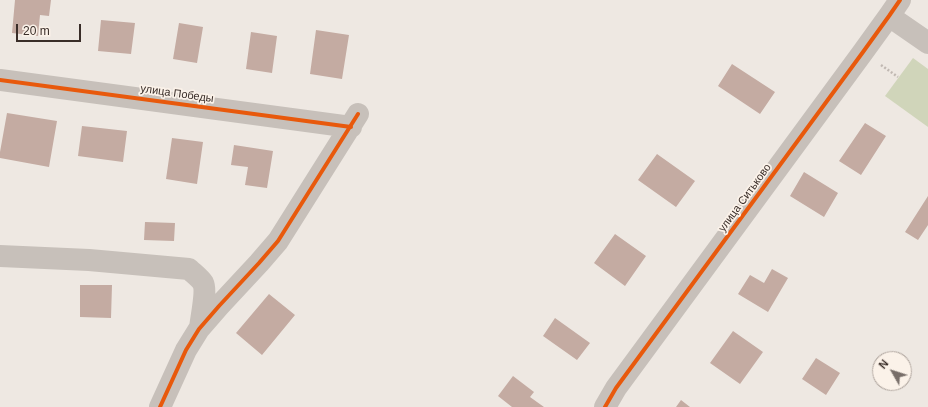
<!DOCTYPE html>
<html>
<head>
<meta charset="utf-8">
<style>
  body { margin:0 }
  #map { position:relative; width:928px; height:407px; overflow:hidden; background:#eee8e2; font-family:Arial,sans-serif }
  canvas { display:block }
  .north { position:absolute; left:872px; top:351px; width:40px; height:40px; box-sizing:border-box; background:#fbf2e9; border:1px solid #ada39c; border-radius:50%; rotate:309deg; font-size:11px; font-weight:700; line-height:16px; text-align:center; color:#392d28 }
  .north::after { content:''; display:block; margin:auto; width:14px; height:18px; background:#786e69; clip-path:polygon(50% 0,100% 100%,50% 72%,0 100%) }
  .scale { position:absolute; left:16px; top:24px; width:65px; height:18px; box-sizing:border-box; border:2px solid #392d28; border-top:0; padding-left:5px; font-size:12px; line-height:14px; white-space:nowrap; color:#392d28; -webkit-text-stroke:3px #fbf2e9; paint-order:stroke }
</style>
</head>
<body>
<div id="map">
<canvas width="928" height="407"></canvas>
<div class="north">N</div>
<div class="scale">20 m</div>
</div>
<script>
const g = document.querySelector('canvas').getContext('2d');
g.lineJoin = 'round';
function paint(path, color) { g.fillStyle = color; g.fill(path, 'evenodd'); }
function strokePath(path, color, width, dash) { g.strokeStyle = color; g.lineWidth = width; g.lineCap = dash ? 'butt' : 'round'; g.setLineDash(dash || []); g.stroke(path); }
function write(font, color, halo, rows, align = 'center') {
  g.font = font + ' Arial,sans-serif'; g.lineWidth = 3.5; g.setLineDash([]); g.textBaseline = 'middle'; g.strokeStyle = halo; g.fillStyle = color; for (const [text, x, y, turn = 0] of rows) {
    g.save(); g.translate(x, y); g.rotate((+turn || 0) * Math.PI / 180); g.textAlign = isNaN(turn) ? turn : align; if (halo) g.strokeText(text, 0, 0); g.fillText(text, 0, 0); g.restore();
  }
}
paint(new Path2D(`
  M 913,58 L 928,69 L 928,127 L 885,96 Z`), '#d0d5ba');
paint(new Path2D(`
  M 15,0 L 51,0 L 49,16 L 40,15 L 38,36 L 12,33 Z
  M 101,20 L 135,23 L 131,54 L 98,51 Z
  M 179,23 L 203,27 L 197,63 L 173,59 Z
  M 316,30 L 349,35 L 342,79 L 310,74 Z
  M 251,32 L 277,36 L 272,73 L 246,69 Z
  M 732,64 L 775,92 L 760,114 L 718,86 Z
  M 7,113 L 57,121 L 49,167 L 0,158 L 0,152 Z
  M 865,123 L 886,136 L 861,175 L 839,161 Z
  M 82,126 L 127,131 L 123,162 L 78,156 Z
  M 172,138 L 203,142 L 197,184 L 166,179 Z
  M 234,145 L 273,151 L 267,188 L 245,185 L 248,167 L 231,165 Z
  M 657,154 L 695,181 L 676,207 L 638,180 Z
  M 804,172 L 838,193 L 824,217 L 790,196 Z
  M 928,196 L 928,225 L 918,240 L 905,232 Z
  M 145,222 L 175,223 L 174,241 L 144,240 Z
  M 615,234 L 646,256 L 625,286 L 594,263 Z
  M 772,269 L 788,278 L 768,312 L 738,294 L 750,275 L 764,283 Z
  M 80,285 L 112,285 L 111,318 L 80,317 Z
  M 269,294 L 295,315 L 262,355 L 236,333 Z
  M 555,318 L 590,343 L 577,360 L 543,336 Z
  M 733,331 L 763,352 L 740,384 L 710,363 Z
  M 816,358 L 840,373 L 826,395 L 802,379 Z
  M 513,376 L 534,392 L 530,397 L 544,407 L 512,407 L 498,396 Z
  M 681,400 L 690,407 L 676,407 Z`), '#c4aba2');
strokePath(new Path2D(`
  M 881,65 L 898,77`), '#c0b8b2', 2.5, [2, 2]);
strokePath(new Path2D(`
  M 889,16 L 928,43
  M 0,80 L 351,127
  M 0,256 L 89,260 L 189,269 C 193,273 200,278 203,283 C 207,291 201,318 200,328
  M 160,407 L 186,350 L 199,329 L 219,306 L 259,263 L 278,241 L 358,114
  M 605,407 L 616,388 L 863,52 L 889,16 L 900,0`), '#c7c0ba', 22);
strokePath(new Path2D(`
  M 0,80 L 351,127
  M 160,407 L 186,350 L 199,329 L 219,306 L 259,263 L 278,241 L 358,114
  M 605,407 L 616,388 L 863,52 L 889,16 L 900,0`), '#e8590c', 4);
write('11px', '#392d28', '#fbf2e9', [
  ["улица Победы",177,94,8],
  ["улица Ситьково",745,198,-54]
]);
</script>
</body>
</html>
